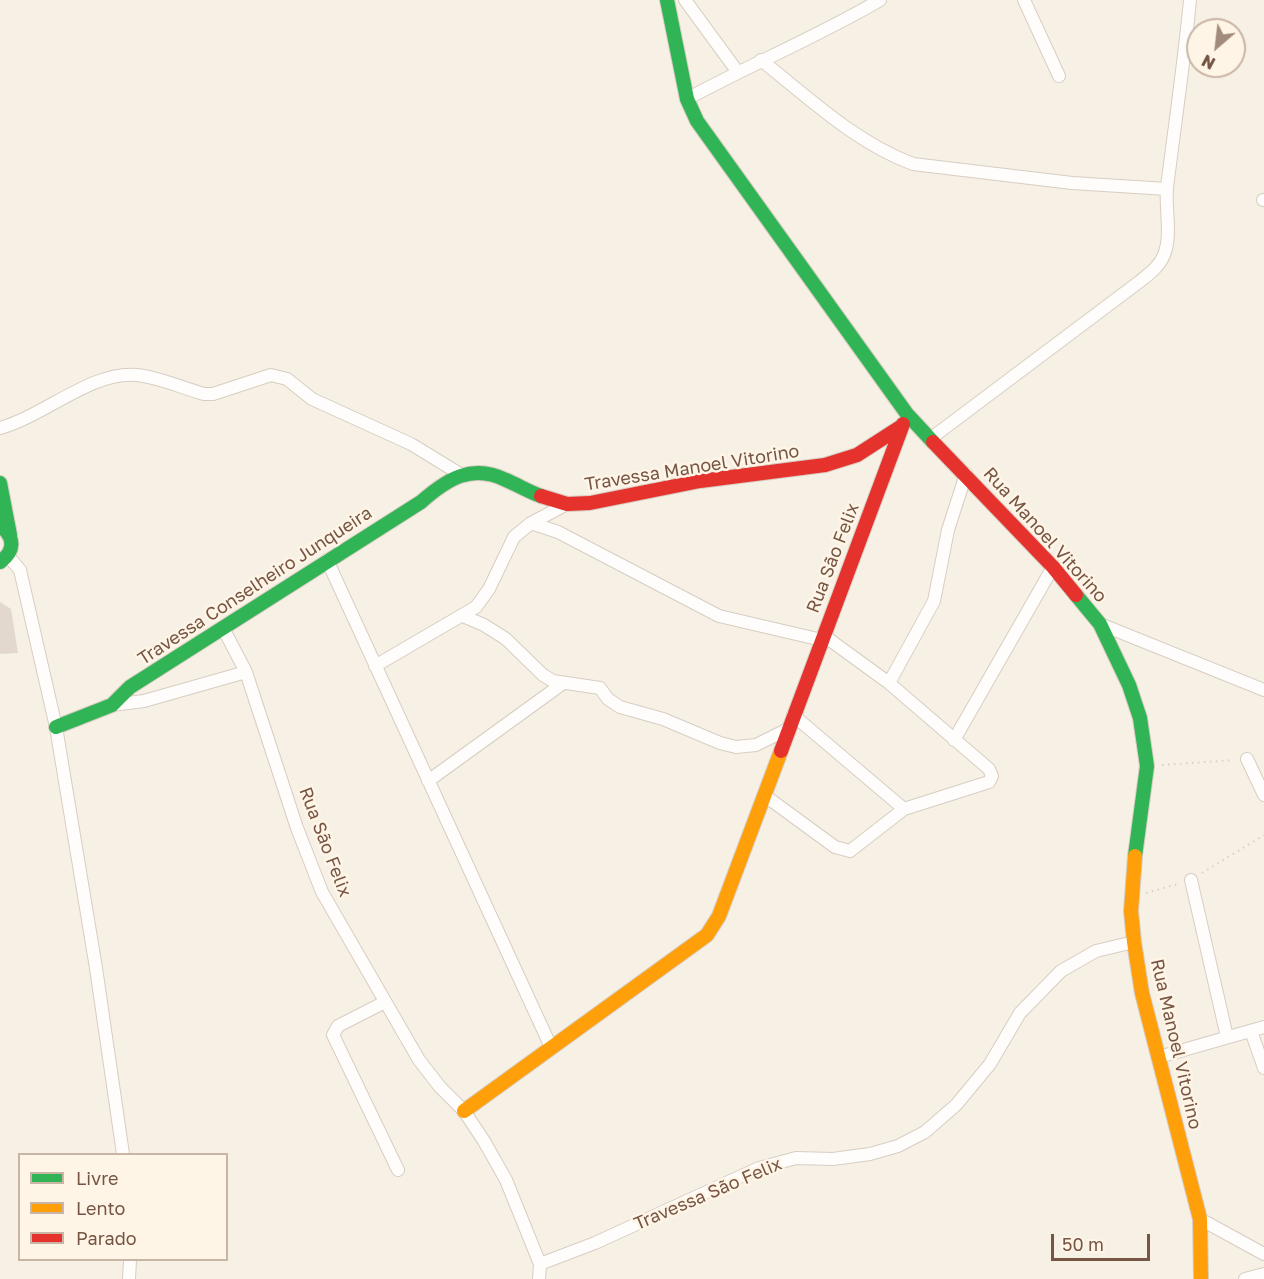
<!DOCTYPE html>
<html>
<head>
<meta charset="utf-8">
<style>
  body { margin:0 }
  #map { position:relative; width:1264px; height:1279px; overflow:hidden; background:#f7f0e5; font-family:"Golos Text",sans-serif }
  canvas { display:block }
  .legend { position:absolute; left:18px; top:1153px; width:210px; height:108px; box-sizing:border-box; background:#fff5e6; border:2px solid #c8b5a5; margin:0; padding:8px 10px; list-style:none; font-size:18px; color:#765544 }
  .legend li { display:flex; align-items:center; gap:12px; height:30px }
  .legend b { width:30px; border:2px solid #c8b5a5 }
  .north { position:absolute; left:1186px; top:18px; width:60px; height:60px; box-sizing:border-box; background:#fff5e6; border:2px solid #c8b5a5; border-radius:50%; rotate:208deg; font-size:16px; font-weight:700; line-height:24px; text-align:center; color:#765544 }
  .north::after { content:''; display:block; margin:auto; width:21px; height:27px; background:#a38b7c; clip-path:polygon(50% 0,100% 100%,50% 72%,0 100%) }
  .scale { position:absolute; left:1051px; top:1234px; width:99px; height:27px; box-sizing:border-box; border:3px solid #765544; border-top:0; padding-left:8px; font-size:18px; line-height:21px; white-space:nowrap; color:#765544; -webkit-text-stroke:4px #fff5e6; paint-order:stroke }
</style>
</head>
<body>
<div id="map">
<canvas width="1264" height="1279"></canvas>
<ul class="legend">
<li><b style="height:8px;background:#30b455"></b>Livre</li>
<li><b style="height:8px;background:#ff9f0a"></b>Lento</li>
<li><b style="height:8px;background:#e5322d"></b>Parado</li>
</ul>
<div class="north">N</div>
<div class="scale">50 m</div>
</div>
<script>
const g = document.querySelector('canvas').getContext('2d');
g.lineJoin = 'round';
function paint(path, color) { g.fillStyle = color; g.fill(path, 'evenodd'); }
function strokePath(path, color, width, dash) { g.strokeStyle = color; g.lineWidth = width; g.lineCap = dash ? 'butt' : 'round'; g.setLineDash(dash || []); g.stroke(path); }
function write(font, color, halo, rows, align = 'center') {
  g.font = font + ' "Golos Text",sans-serif'; g.lineWidth = 5; g.setLineDash([]); g.textBaseline = 'middle'; g.strokeStyle = halo; g.fillStyle = color; for (const [text, x, y, turn = 0] of rows) {
    g.save(); g.translate(x, y); g.rotate((+turn || 0) * Math.PI / 180); g.textAlign = isNaN(turn) ? turn : align; if (halo) g.strokeText(text, 0, 0); g.fillText(text, 0, 0); g.restore();
  }
}
paint(new Path2D(`
  M 0,602 L 11,609 L 18,653 L 0,654 Z`), '#e3d8cd');
const street = new Path2D(`
  M 685,0 L 737,71
  M 1024,0 L 1059,76
  M 761,60 C 809,98 856,143 913,164 L 1072,183 L 1167,189
  M 687,99 C 751,64 817,37 880,0
  M 1263,200 L 1264,200
  M 0,428 C 44,416 93,370 137,375 C 159,377 182,388 204,394 L 213,394 L 271,375 L 287,379 L 312,399 L 411,444 L 460,474
  M 930,439 L 1139,282 C 1149,274 1159,267 1164,255 C 1172,235 1165,209 1167,187 C 1175,124 1184,63 1190,0
  M 531,523 L 558,532 L 719,616 L 822,640
  M 8,556 L 20,570 L 56,727 L 96,968 L 123,1154
  M 327,560 L 551,1047
  M 463,616 L 484,625 L 506,639 L 543,675 L 553,681 L 600,688 L 608,699 L 620,707 L 663,719 L 720,743 L 736,747 L 756,745 L 788,729
  M 1100,624 L 1264,690
  M 224,630 L 246,672 L 297,828 L 322,892 L 419,1060 L 440,1087 L 464,1111 L 484,1141 L 506,1180 L 540,1264
  M 375,666 L 476,607 L 489,589 L 514,537 L 531,523 L 567,504
  M 889,683 L 934,601 L 948,530 L 966,474
  M 112,705 L 144,701 L 246,672
  M 793,715 L 904,809
  M 954,740 L 1053,567
  M 1247,759 L 1264,795
  M 428,781 L 562,684
  M 764,795 L 835,847 L 850,851 L 904,809 L 989,782 L 992,776 L 989,769 L 889,683 L 823,635
  M 1191,880 L 1227,1037
  M 385,1002 L 338,1026 L 333,1035 L 398,1170
  M 1251,1031 L 1264,1068
  M 1159,1057 L 1264,1027
  M 1200,1219 L 1264,1254
  M 129,1279 L 130,1260
  M 539,1279 L 540,1264 L 595,1243 L 759,1168 L 796,1158 L 833,1159 L 870,1154 L 898,1146 L 925,1132 L 956,1105 L 990,1064 L 1020,1013 L 1061,971 L 1096,951 L 1134,942
  M 1245,1279 L 1264,1274`);
const fast = new Path2D(`
  M 667,0 L 687,99 L 697,121 L 907,414 L 933,442
  M 0,483 L 10,535
  M 0,562 C 15,551 15,538 1,526
  M 1076,595 L 1100,624 L 1129,685 L 1140,718 L 1147,766 L 1135,856
  M 56,727 L 112,705 L 130,687 L 421,502 C 447,479 472,463 506,480 C 518,485 529,492 541,496`);
const slow = new Path2D(`
  M 1135,856 L 1131,911 L 1134,942 L 1142,993 L 1200,1219 L 1201,1279
  M 464,1111 L 707,935 L 719,916 L 781,751`);
const jam = new Path2D(`
  M 933,442 L 1053,567 L 1076,595
  M 541,496 L 567,504 L 590,503 L 700,481 L 825,465 L 857,455 L 902,426
  M 781,751 L 903,424`);
strokePath(street, '#d8cdc3', 14);
strokePath(fast, '#d8ccc2', 16);
strokePath(slow, '#d8ccc2', 16);
strokePath(jam, '#d8ccc2', 16);
strokePath(new Path2D(`
  M 1162,765 L 1234,760
  M 1202,873 L 1264,835
  M 1146,893 L 1178,884`), '#dad0ca', 2, [1.5, 4.5]);
strokePath(street, '#fefdfb', 12);
strokePath(fast, '#30b455', 14);
strokePath(slow, '#ff9f0a', 14);
strokePath(jam, '#e5322d', 14);
write('18px', '#765544', '#fff5e6', [
  ["Travessa Manoel Vitorino",692,468,-9],
  ["Rua Manoel Vitorino",1045,535,48],
  ["Rua São Felix",833,558,-69],
  ["Travessa Conselheiro Junqueira",255,586,-33],
  ["Rua São Felix",325,842,69],
  ["Rua Manoel Vitorino",1176,1044,77],
  ["Travessa São Felix",708,1194,-23]
]);
</script>
</body>
</html>
